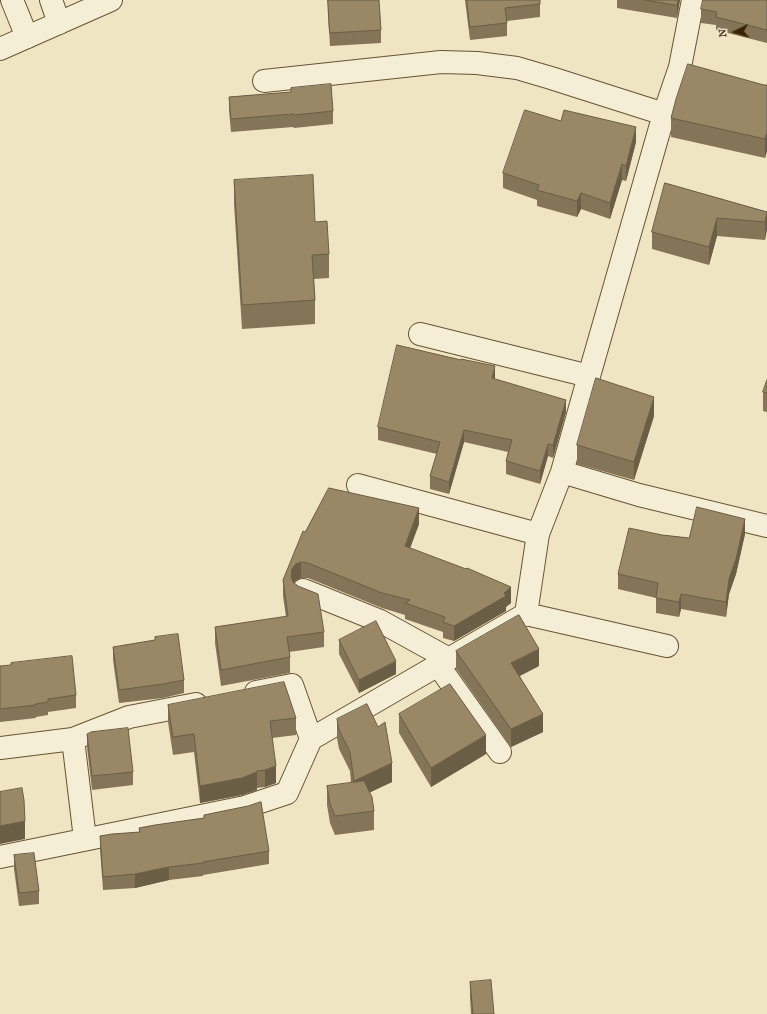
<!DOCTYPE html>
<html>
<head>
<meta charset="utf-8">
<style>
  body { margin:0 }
  #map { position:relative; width:767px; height:1014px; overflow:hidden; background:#f0e5c2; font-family:"IM FELL French Canon",serif }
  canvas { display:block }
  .north { position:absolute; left:715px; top:12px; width:40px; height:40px; -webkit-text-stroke:3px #f5eed7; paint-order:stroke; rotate:265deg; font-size:11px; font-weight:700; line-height:16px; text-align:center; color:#3b2202 }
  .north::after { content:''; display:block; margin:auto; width:14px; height:18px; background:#3b2202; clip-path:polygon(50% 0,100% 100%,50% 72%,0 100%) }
</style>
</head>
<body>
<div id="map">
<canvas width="767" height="1014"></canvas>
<div class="north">N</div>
</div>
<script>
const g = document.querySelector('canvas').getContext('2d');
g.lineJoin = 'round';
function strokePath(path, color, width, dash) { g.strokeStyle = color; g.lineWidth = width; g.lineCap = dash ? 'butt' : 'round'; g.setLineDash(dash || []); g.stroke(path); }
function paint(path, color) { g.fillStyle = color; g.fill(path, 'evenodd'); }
const minor = new Path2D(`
  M 12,0 L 27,37
  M 51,0 L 59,23
  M 264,81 L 441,62 L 477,63 L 517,68 L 551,78 L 664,114
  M 420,334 L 589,376
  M 562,472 L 639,495 L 767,526
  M 358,485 L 538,534
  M 303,590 L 380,621 L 449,659
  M 526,614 L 667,646
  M 438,665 L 500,752
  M 256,692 L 292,685 L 311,739
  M 73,739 L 85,839
  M 0,748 L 73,739 L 129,717 L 196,704
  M 0,857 L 245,807 L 287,793 L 311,739 L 526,614 L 538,534 L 562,472 L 589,376 L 664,114 L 680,67 L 693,0`);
const tertiary = new Path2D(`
  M 0,49 L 111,0`);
strokePath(minor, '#685332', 24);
strokePath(tertiary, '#685332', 24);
strokePath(minor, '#f5eed7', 22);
strokePath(tertiary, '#f5eed7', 22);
paint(new Path2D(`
  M 328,0 L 381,30 L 381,43 L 330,46 L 328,13 Z
  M 465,0 L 540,0 L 540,17 L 507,21 L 507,36 L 470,40 Z
  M 617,0 L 680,0 L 677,18 L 617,8 Z
  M 767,0 L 767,43 L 716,30 L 716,25 L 701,23 L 701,9 Z
  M 764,85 L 767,85 L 767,151 L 765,158 L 671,137 L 671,118 Z
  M 291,88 L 333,111 L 333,124 L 294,128 L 293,127 L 231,132 L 229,110 L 229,97 L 291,92 Z
  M 636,142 L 626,181 L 622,180 L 610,219 L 581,209 L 577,217 L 537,206 L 537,200 L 503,188 L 503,173 Z
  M 234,180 L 315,222 L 329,254 L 329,278 L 314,279 L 315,300 L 315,324 L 242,329 L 234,204 Z
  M 665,183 L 767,212 L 765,240 L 717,236 L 709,265 L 652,249 L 652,232 Z
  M 495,379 L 566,412 L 553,458 L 548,456 L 540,484 L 506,474 L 506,461 L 508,452 L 464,442 L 449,494 L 430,489 L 430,476 L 437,454 L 378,440 L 378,427 Z
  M 767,380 L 767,412 L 763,411 L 763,392 Z
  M 654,416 L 634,480 L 577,464 L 577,445 Z
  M 419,524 L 410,548 L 511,603 L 506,607 L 506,611 L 454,641 L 443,638 L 443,632 L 405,619 L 405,615 L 382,608 L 308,578 L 301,578 L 296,580 L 294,582 L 324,632 L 324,647 L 289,652 L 290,657 L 290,673 L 221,686 L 215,643 L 215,627 L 286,617 L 283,596 L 283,580 L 305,532 Z
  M 745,534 L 736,574 L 729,594 L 726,617 L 681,609 L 679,617 L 656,613 L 656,598 L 618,589 L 618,574 L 662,535 L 689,538 Z
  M 155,637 L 184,680 L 184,693 L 163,698 L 119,703 L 113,660 L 113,647 L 155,640 Z
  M 339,640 L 396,674 L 359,693 L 339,654 Z
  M 456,651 L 539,666 L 520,676 L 543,732 L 511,747 L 456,669 Z
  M 0,666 L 76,695 L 76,708 L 48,712 L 48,715 L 36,717 L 36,718 L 0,722 Z
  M 168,705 L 296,718 L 296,735 L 272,738 L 276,783 L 265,787 L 257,788 L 257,790 L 242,795 L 200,803 L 194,752 L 173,755 L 168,722 Z
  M 399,714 L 486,754 L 431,787 L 399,733 Z
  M 337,719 L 392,782 L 370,792 L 374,811 L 374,830 L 335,835 L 330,823 L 327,805 L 327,786 L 351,783 L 350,771 L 339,749 L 337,738 Z
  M 87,734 L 133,772 L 133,785 L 92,790 L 87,747 Z
  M 204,815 L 269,851 L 269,864 L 203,875 L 203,876 L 169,880 L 135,888 L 103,890 L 100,849 L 100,836 L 139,832 L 139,828 L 204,818 Z
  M 14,855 L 39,891 L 39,904 L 19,906 L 14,869 Z
  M 470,982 L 494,1014 L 471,1014 L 470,997 Z`), '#847458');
paint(new Path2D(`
  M 678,0 L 680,0 L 677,18 L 677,5 Z
  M 636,127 L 636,142 L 626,181 L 626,166 Z
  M 767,132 L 767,151 L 765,158 L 765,139 Z
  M 622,164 L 622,180 L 610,219 L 610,203 Z
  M 581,193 L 581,209 L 577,217 L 577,201 Z
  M 767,212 L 767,230 L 765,240 L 765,222 Z
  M 717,218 L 717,236 L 709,265 L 709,247 Z
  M 495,366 L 495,379 L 492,391 L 492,378 Z
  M 654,397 L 654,416 L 634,480 L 634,462 Z
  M 566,400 L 566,412 L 553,458 L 553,445 Z
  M 464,430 L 464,442 L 449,494 L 449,482 Z
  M 548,444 L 548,456 L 540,484 L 540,471 Z
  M 419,508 L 419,524 L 405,562 L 405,546 Z
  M 745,519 L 745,534 L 736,574 L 729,594 L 726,617 L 726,602 L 729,579 Z
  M 301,562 L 301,578 L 296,580 L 292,585 L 291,576 L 292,569 L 296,564 Z
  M 511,587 L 511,603 L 506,607 L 506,611 L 454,641 L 454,626 L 504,593 Z
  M 681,594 L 681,609 L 679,617 L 679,602 Z
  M 539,649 L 539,666 L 511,680 L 511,663 Z
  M 396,661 L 396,674 L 359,693 L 359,680 Z
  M 543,714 L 543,732 L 511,747 L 511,729 Z
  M 486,735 L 486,754 L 431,787 L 431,768 Z
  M 392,763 L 392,782 L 354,800 L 354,781 Z
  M 276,766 L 276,783 L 265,787 L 265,770 Z
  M 257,772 L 257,790 L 242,795 L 200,803 L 200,786 Z
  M 25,821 L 25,839 L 0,844 L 0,826 Z
  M 169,867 L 169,880 L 135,888 L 135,874 Z`), '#6b5e47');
const building = new Path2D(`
  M 328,0 L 379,0 L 381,30 L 330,33 Z
  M 467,0 L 540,0 L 540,4 L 505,8 L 507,23 L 470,27 Z
  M 645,0 L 678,0 L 677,5 Z
  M 703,0 L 767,0 L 767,30 L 716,17 L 717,12 L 701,9 Z
  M 688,64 L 764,85 L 767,85 L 767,132 L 765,139 L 671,118 L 676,99 Z
  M 331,84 L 333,111 L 294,115 L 293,114 L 231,119 L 229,97 L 291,92 L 291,88 Z
  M 525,110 L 561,121 L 564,110 L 636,127 L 626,166 L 622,164 L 610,203 L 581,193 L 577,201 L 537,190 L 539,185 L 503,173 Z
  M 313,175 L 315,222 L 327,221 L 329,254 L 312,255 L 315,300 L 242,305 L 234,180 Z
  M 665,183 L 767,212 L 765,222 L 717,218 L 709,247 L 652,232 Z
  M 397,345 L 461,360 L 461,359 L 495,366 L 492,378 L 566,400 L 553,445 L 548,444 L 540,471 L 506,461 L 512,440 L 464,430 L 449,482 L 430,476 L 440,442 L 378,427 Z
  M 596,378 L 654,397 L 634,462 L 577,445 Z
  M 767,380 L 767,393 L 763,392 Z
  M 329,488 L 419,508 L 405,546 L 466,569 L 467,568 L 511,587 L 504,593 L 506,596 L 454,626 L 443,622 L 445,617 L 405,603 L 410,600 L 382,593 L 308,563 L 301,562 L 296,564 L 292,569 L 291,576 L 293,582 L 298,586 L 318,594 L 324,632 L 287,637 L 290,657 L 221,670 L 215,627 L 288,616 L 283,580 L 303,531 L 305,532 Z
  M 697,507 L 745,519 L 736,559 L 729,579 L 726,602 L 681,594 L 679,602 L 656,598 L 658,583 L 618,574 L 629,528 L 662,535 L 689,538 Z
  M 519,615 L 539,649 L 511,663 L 543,714 L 511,729 L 456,651 Z
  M 376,621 L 396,661 L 359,680 L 339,640 Z
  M 178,634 L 184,680 L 163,684 L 119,690 L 113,647 L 155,640 L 155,637 Z
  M 72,656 L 76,695 L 48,699 L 48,702 L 36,704 L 36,705 L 0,709 L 0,666 L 11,665 L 11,663 Z
  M 284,682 L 296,718 L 270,721 L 276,766 L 265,770 L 257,771 L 257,772 L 242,778 L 200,786 L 194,734 L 173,737 L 168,705 Z
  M 450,684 L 486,735 L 431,768 L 399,714 Z
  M 367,704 L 378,727 L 385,722 L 392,763 L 354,781 L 350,752 L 339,730 L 337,719 Z
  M 128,728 L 133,772 L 92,776 L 87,734 L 91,732 Z
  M 364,781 L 372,797 L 374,811 L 335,816 L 330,804 L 327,786 Z
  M 22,788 L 24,800 L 25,821 L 0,826 L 0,792 Z
  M 261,802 L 269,851 L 203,862 L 203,863 L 169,867 L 135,874 L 103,877 L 100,836 L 112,834 L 140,832 L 139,828 L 155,825 L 204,818 L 204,815 L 248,806 Z
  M 34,853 L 39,891 L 19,893 L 14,855 Z
  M 491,980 L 494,1014 L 473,1014 L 470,982 Z`);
paint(building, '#998766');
strokePath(building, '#6b5e47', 1);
</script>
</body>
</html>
